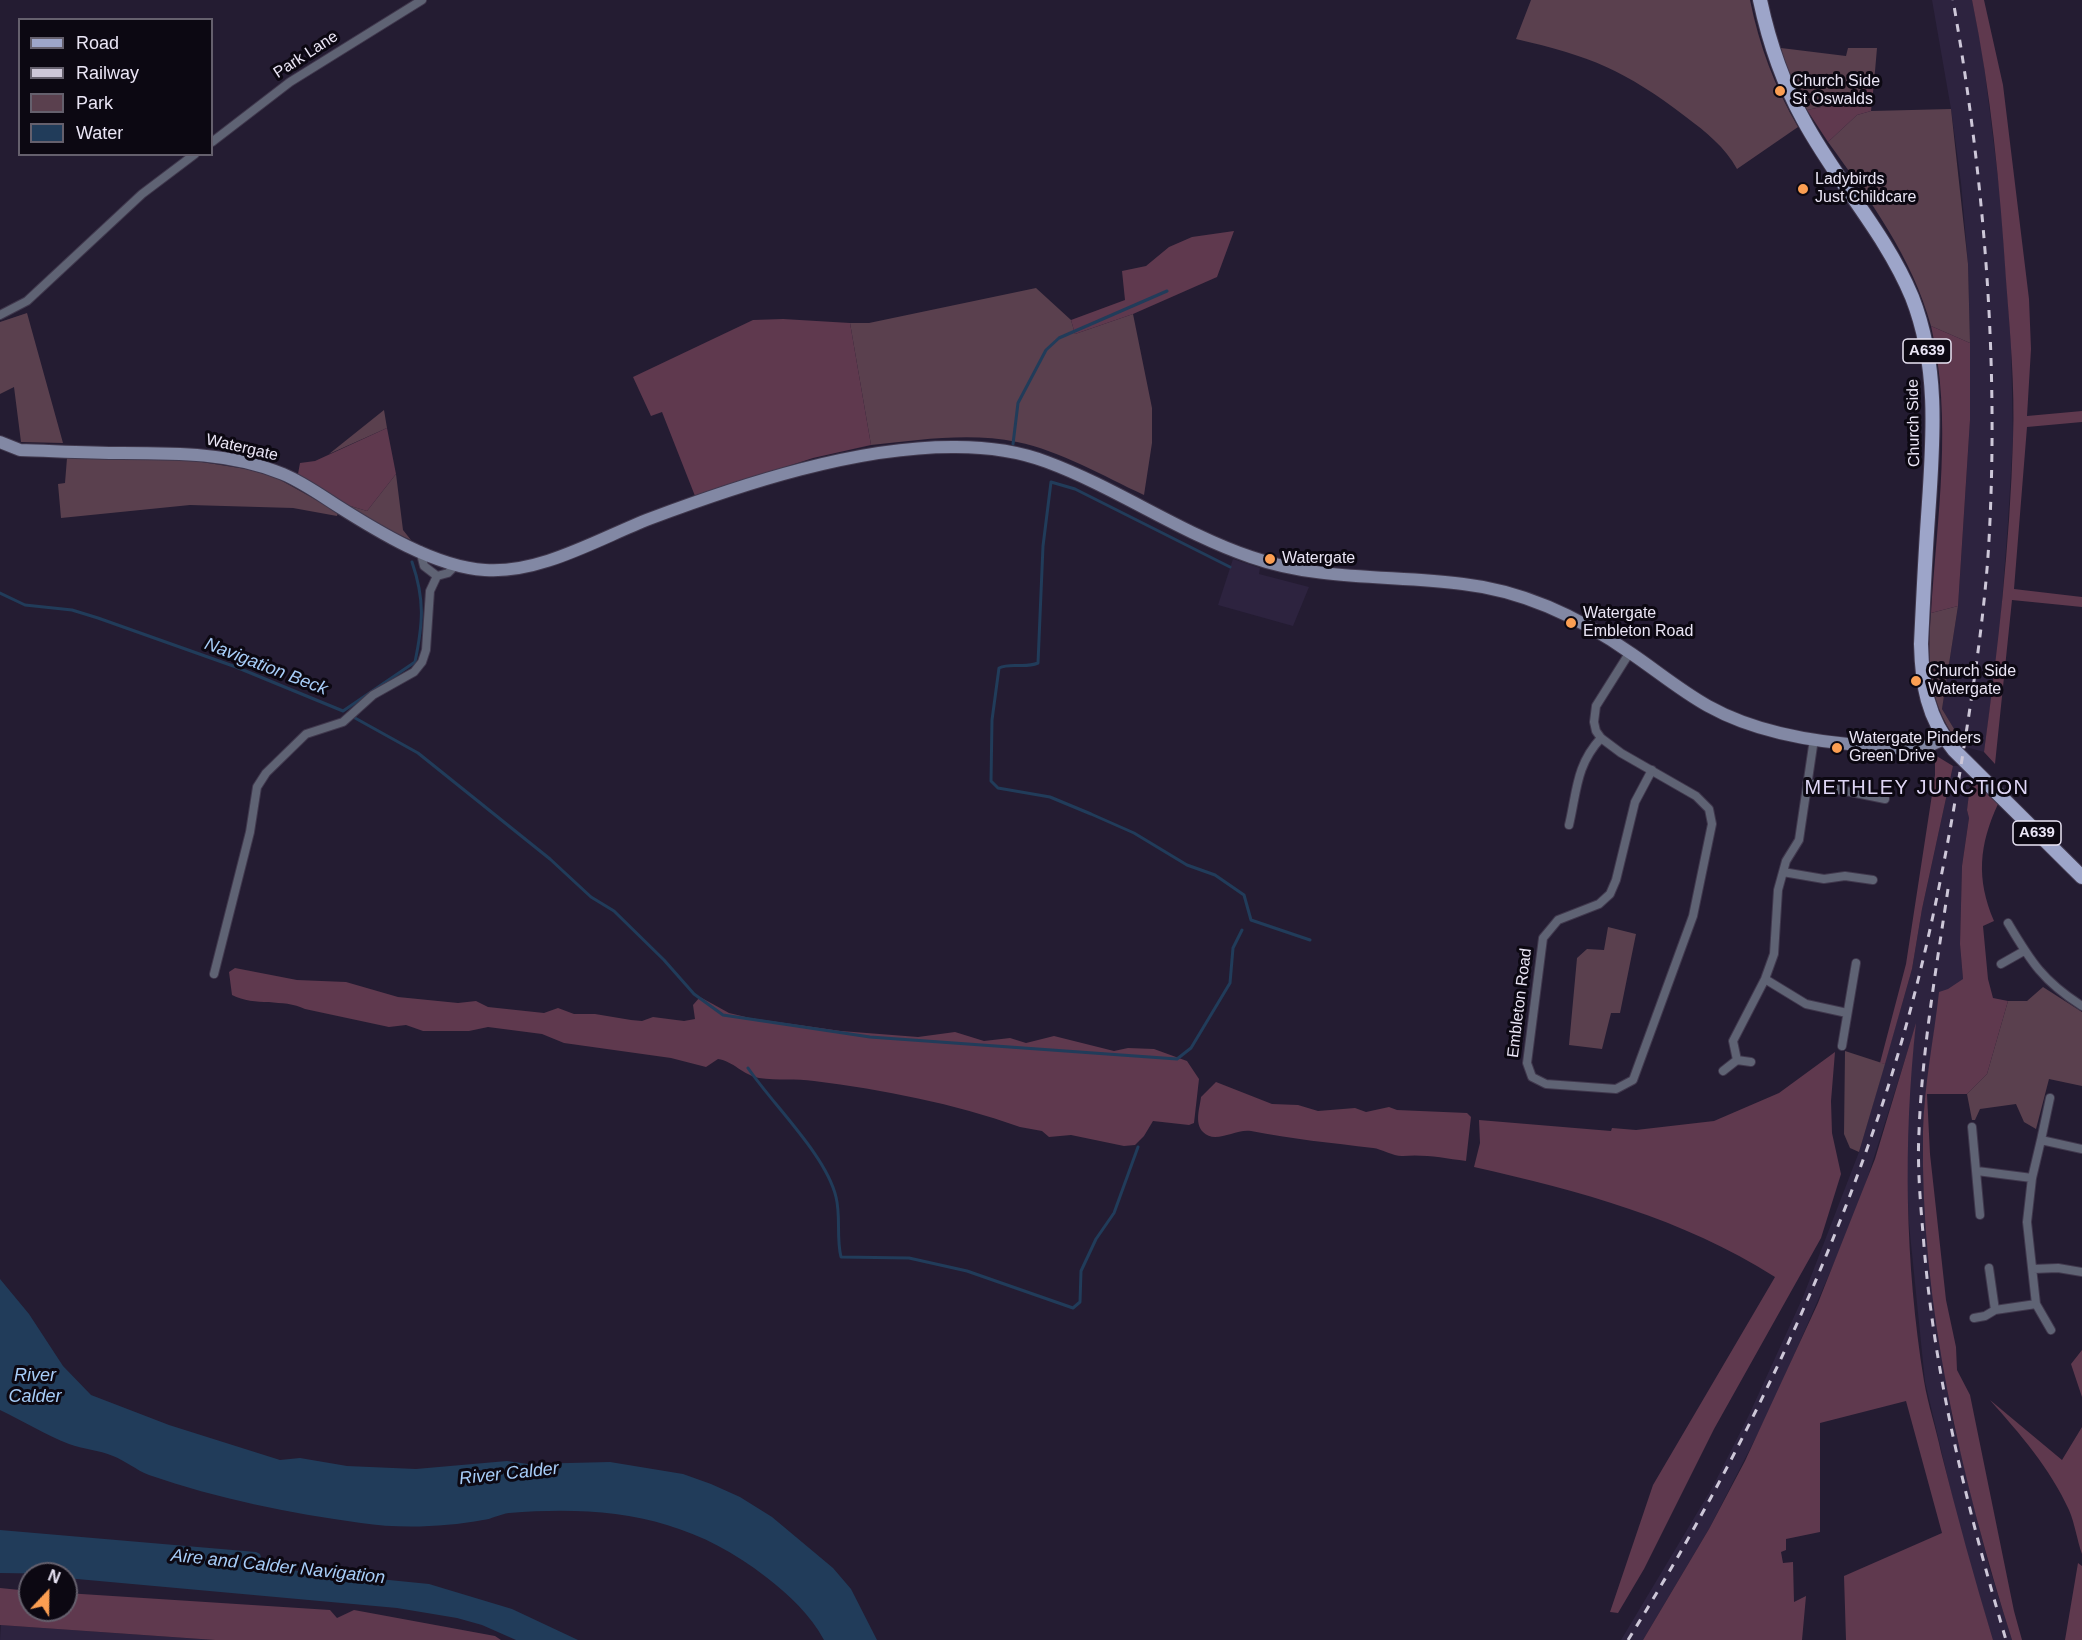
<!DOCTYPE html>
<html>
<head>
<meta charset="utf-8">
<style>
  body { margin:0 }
  #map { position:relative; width:2082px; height:1640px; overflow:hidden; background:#241c32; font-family:Arial,sans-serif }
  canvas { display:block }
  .legend { position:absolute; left:18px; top:18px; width:195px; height:138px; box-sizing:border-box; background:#0c0812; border:2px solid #65606d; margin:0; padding:8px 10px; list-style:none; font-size:18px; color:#eae5f5 }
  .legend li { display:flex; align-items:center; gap:12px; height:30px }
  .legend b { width:30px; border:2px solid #65606d }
  .north { position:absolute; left:18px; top:1562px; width:60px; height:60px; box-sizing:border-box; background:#0c0812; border:2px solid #65606d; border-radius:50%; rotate:22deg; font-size:16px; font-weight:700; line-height:24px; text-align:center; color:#eae5f5 }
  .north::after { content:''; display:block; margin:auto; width:21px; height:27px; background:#fb9e52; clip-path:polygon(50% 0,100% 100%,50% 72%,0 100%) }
</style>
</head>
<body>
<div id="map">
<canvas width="2082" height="1640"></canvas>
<ul class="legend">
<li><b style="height:8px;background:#9da5c9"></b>Road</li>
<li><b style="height:8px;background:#cdc7d8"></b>Railway</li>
<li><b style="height:16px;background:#5a404e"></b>Park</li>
<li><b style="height:16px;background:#213c5a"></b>Water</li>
</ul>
<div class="north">N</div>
</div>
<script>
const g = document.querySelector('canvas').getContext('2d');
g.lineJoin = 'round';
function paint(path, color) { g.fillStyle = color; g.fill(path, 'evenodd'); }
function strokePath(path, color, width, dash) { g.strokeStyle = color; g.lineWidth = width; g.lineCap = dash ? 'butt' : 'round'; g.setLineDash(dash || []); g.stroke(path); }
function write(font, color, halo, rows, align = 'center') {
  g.font = font + ' Arial,sans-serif'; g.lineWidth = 6; g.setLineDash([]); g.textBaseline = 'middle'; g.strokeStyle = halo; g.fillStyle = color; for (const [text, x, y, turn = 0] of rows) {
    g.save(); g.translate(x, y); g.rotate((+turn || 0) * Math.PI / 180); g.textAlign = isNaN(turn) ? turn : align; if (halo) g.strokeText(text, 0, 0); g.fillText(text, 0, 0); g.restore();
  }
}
paint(new Path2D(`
  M 1932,0 L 1972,0 L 1982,49 L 2001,201 L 2011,345 L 2013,438 L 2008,522 L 1999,642 L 1984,752 L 1962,746 L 1962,742 L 1942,709 L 1958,606 L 1970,420 L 1970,343 L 1968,264 L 1961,183 L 1951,109 Z
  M 1233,559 L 1260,568 L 1259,574 L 1309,587 L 1293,626 L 1218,605 Z
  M 1953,766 L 1958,766 L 1971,777 L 1967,810 L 1969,818 L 1962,866 L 1960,944 L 1963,979 L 1935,1026 L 1924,1109 L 1925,1206 L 1936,1318 L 1953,1421 L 1989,1566 L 2012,1640 L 1993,1640 L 1964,1547 L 1925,1382 L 1909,1224 L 1906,1158 L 1908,1091 L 1915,1028 L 1858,1208 L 1772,1406 L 1709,1529 L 1643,1640 L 1621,1640 L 1712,1488 L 1748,1417 L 1803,1297 L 1859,1152 L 1912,969 L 1922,909 Z
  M 1,1625 L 215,1640 L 0,1640 Z`), '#2d233f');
paint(new Path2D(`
  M 1531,0 L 1750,0 C 1759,45 1775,88 1798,127 L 1737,169 C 1725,147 1706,132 1686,117 C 1625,70 1590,56 1516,39 Z
  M 1781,48 L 1846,56 L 1848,48 L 1877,48 L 1874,83 L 1863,84 L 1859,99 L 1807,110 L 1785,65 Z
  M 1951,109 L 1968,264 L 1970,343 L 1931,326 C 1912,257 1870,200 1828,142 L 1857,115 L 1871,111 Z
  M 1036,288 L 1071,320 L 1075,334 L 1133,314 L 1152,408 L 1152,443 L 1144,495 C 1103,476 1061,451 1017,442 C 970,432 918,440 871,445 L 850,323 L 869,323 Z
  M 27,313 L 63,443 L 21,442 L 14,387 L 0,394 L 0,322 Z
  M 384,410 L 387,428 L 329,454 Z
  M 170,457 L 246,469 L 275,477 L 338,512 L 337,516 L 293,508 L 190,505 L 61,518 L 58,484 L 65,483 L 67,458 Z
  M 396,474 L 403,530 L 411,540 L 388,530 L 347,505 L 367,511 Z
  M 1958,606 L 1942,709 L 1962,742 L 1962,746 C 1928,708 1927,662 1931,613 Z
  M 1608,927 L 1636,934 L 1620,1013 L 1611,1013 L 1602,1049 L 1569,1045 L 1577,958 L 1587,949 L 1604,950 Z
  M 2043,987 L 2082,1012 L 2082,1086 L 2049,1079 L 2036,1129 L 2024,1122 L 2016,1104 L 1980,1109 L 1975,1120 L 1972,1120 L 1967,1094 L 1987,1074 L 2008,1001 L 2027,1001 Z
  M 1845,1051 L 1885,1064 L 1859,1152 L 1850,1148 L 1844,1134 Z`), '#5a404e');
paint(new Path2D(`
  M 1972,0 L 1984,0 L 2003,85 L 2029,299 L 2031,349 L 2027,416 L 2082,411 L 2082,422 L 2027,427 L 2014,589 L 2082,597 L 2082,607 L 2012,600 L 1995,764 L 1984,752 C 1998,648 2010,544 2013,439 C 2015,386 2010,333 2006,280 C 2000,186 1991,92 1972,0 Z
  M 1874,83 L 1871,111 L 1857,115 L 1828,142 L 1807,110 L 1859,99 L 1863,84 Z
  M 1234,231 L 1217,277 L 1133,314 L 1075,334 L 1071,320 L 1125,300 L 1122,271 L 1146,266 L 1169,247 L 1192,237 Z
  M 783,319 L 850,323 L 871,445 L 813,458 L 695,496 L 662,412 L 651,416 L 633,377 L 753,320 Z
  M 1931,326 L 1970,343 L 1970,420 L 1958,606 L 1931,613 C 1937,518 1953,420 1931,326 Z
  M 387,428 L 396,474 L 367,511 L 347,505 L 298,474 L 300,463 L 315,461 Z
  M 1935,755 L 1953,766 L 1922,909 L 1912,969 L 1885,1064 L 1880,1063 L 1906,964 L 1935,775 Z
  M 1971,777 L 1998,804 C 1979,845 1976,879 1994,921 L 1983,926 L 1988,979 L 1993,998 L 2008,1001 L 1987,1074 L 1967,1094 L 1927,1094 L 1930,1154 L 1946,1300 L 1956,1347 L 1957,1370 L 1970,1395 L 2014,1611 L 2022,1640 L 2012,1640 C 1961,1477 1920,1304 1923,1132 C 1924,1085 1934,1038 1939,992 L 1948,989 L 1963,979 L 1960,944 L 1962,866 L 1969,818 L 1967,810 Z
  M 235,968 L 297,980 L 346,982 L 398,997 L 458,1003 L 476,1001 L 488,1007 L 544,1013 L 558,1008 L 574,1014 L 595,1014 L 631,1020 L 642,1021 L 653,1017 L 684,1021 L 695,1019 L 693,1005 L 700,997 L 729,1013 L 750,1018 L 841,1031 L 918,1037 L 955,1032 L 984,1041 L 1010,1038 L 1026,1043 L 1054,1036 L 1114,1051 L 1128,1048 L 1154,1049 L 1187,1061 L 1199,1079 L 1194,1123 L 1189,1125 L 1153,1121 L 1144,1136 L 1135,1145 L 1124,1146 L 1071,1135 L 1049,1137 L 1042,1131 L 1020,1127 C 953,1103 884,1090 814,1081 C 796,1078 777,1081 759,1078 C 743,1075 733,1061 718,1059 L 706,1067 L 671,1058 L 564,1043 L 542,1034 L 488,1027 L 469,1031 L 423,1031 L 406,1025 L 389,1027 L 305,1009 C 283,998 255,1007 232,995 L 229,972 Z
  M 1916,1023 C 1903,1142 1905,1263 1924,1381 C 1928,1405 1936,1428 1941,1452 C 1957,1515 1974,1578 1993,1640 L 1846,1640 L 1844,1576 L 1942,1533 L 1906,1401 L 1820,1423 L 1820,1532 L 1786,1539 L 1786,1550 L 1781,1552 L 1783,1563 L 1793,1562 L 1794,1602 L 1806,1596 L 1802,1640 L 1643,1640 L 1709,1529 L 1745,1461 L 1818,1303 L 1875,1159 Z
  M 1835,1052 L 1831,1101 L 1832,1133 L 1841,1174 L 1821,1238 L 1714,1429 L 1644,1569 L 1618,1613 L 1610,1612 L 1653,1485 L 1775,1277 C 1682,1218 1580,1191 1474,1167 L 1480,1143 L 1479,1120 L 1611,1131 L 1612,1128 L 1636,1130 L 1714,1121 L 1779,1093 Z
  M 1216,1082 L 1272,1104 L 1298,1105 L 1318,1111 L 1355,1108 L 1366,1112 L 1389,1107 L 1397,1110 L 1467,1113 L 1471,1117 L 1466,1161 C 1444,1158 1424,1154 1403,1156 C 1395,1157 1382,1149 1373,1148 C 1332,1143 1291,1139 1251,1131 C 1236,1128 1215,1145 1203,1132 C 1194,1123 1200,1107 1201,1097 Z
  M 2082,1350 L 2082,1397 L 2071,1364 Z
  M 1990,1400 L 2062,1460 L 2082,1427 L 2082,1554 C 2077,1540 2075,1524 2069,1510 C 2050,1468 2020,1434 1990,1400 Z
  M 2078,1563 L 2082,1566 L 2082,1640 L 2065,1640 Z
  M 0,1588 L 30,1591 L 30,1610 L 66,1610 L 66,1593 L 330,1610 L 337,1618 L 354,1610 L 495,1636 L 501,1640 L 215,1640 L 0,1625 Z`), '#5f394e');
paint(new Path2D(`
  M 0,1279 L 29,1314 L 63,1366 L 91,1395 L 169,1425 L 280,1460 L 300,1458 L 347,1466 L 416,1469 L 507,1461 L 528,1464 L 610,1462 L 683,1474 L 711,1484 L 740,1497 L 772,1517 L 833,1568 L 851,1589 L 877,1640 L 824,1640 C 810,1614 789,1595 766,1577 C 689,1516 605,1505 509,1513 C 500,1514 492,1519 483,1520 C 445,1527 400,1529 361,1523 C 289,1513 218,1499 149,1475 C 136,1470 126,1461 113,1456 C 99,1450 83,1449 69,1444 C 46,1435 23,1421 0,1410 Z
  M 0,1530 L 256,1552 L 260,1554 L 264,1566 L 269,1568 L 429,1584 L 512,1609 L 578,1640 L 516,1640 L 482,1625 L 457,1618 L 397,1608 L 66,1578 L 66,1574 L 0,1573 Z`), '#213c5a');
strokePath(new Path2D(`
  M 1013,444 L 1018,403 L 1046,350 L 1059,338 L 1167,291
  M 1230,567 L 1075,489 L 1051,482 L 1043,546 L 1038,663 C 1024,669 1012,662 999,668 L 992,720 L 991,781 L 998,788 L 1050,797 L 1091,814 L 1134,833 L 1187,865 L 1215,875 L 1244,895 L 1251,920 L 1310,940
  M 0,593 L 25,605 L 72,610 L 98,618 L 236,667 L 343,711 L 415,662 C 423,623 425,600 412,562
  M 355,718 L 418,753 L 550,859 L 591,897 L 614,911 L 664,960 L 694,994 L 723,1015 L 870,1037 L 1177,1059 L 1191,1048 L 1230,983 L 1233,948 L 1242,930
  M 748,1068 C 773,1105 826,1155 836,1197 C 841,1217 836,1237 841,1257 L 909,1258 L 967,1271 L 1073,1308 L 1080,1302 L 1081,1271 L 1096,1239 L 1114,1213 L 1138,1147`), '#213c5a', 3);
const minor = new Path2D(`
  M 212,142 L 290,82 L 422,0
  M 0,315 L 27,301 L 142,194 L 195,154
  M 437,576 L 448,573 L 456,565
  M 1630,652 L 1596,706 L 1594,722 L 1596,731 L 1601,738 L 1621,753 L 1696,796 L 1709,809 L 1712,824 L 1693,916 L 1633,1080 L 1616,1089 L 1546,1084 L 1532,1077 L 1527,1063 L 1543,938 L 1558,920 L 1599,904 L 1610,894 L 1616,880 L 1635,802 L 1652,770
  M 1807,783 L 1885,799
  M 1569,825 C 1577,791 1576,765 1601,738
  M 1783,872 L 1824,879 L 1845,876 L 1873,880
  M 2008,923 C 2031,962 2043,981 2082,1006
  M 2001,964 L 2024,951
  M 214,974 L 250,832 L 257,787 L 266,773 L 306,734 L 343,722 L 373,695 L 414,672 L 422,662 L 426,650 L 430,591 L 437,576 L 424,566 L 420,550
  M 1765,979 L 1806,1004 L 1847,1013
  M 1842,1046 L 1856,963
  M 1737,1060 L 1733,1041 L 1765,979 L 1774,954 L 1778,890 L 1786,861 L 1799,840 L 1814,739
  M 1723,1071 L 1737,1060 L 1751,1062
  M 1972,1127 L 1980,1215
  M 2041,1140 L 2050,1098
  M 1977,1171 L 2032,1178
  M 1989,1268 L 1995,1310
  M 2033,1269 L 2058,1268 L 2082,1272
  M 1974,1318 L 1985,1316 L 1995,1310 L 2036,1304
  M 2051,1330 L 2036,1304 L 2027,1222 L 2032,1178 L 2041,1140 L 2082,1149`);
const secondary = new Path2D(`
  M 0,442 L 20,450 C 54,451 88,453 122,453 C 177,453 232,453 283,474 C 302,482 319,494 336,505 C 377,531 435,567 485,570 C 540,574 598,539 649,519 C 742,484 857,446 956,447 C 987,447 1018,451 1047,462 C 1117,488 1180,533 1251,557 C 1319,581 1393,575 1463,584 C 1525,591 1581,618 1632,654 C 1657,671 1681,691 1708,706 C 1758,734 1819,743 1875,746 C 1899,748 1924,753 1944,738`);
const primary = new Path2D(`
  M 1760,0 C 1769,42 1782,81 1803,119 C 1836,181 1885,232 1912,297 C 1940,368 1933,443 1928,517 C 1925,559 1923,602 1921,644 C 1922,684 1927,718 1954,750 L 2082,877`);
strokePath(minor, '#40384d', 10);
strokePath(secondary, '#40384d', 14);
strokePath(primary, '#40384d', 16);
strokePath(minor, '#5f6374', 8);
strokePath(secondary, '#8288a4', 12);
strokePath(primary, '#9da5c9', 14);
strokePath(new Path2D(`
  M 1948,889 C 1936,970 1922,1051 1919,1132 C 1917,1170 1921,1208 1924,1246 C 1935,1380 1968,1511 2006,1640
  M 1628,1640 C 1725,1484 1807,1319 1868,1146 C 1914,1019 1942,886 1963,753 C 1974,683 1985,611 1989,540 C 1999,359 1984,178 1953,0`), '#cdc7d8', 3, [8, 8]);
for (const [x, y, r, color] of [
  [1780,91,6,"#fb9e52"],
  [1803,189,6,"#fb9e52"],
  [1270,559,6,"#fb9e52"],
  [1571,623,6,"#fb9e52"],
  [1916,681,6,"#fb9e52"],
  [1837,748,6,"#fb9e52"]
]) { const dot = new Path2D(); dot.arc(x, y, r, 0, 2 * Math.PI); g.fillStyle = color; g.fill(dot); strokePath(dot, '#0c0812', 2); }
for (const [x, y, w] of [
  [1927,351,48],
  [2037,833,48]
]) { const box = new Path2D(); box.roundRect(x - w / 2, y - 12, w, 24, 4.5); g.fillStyle = '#0c0812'; g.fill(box); strokePath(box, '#eae5f5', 1.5); }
write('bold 15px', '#eae5f5', null, [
  ["A639",1927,351],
  ["A639",2037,833]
]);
write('16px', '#eae5f5', '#0c0812', [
  ["Park Lane",306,55,-33],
  ["Church Side",1914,423,-91],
  ["Watergate",242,448,13],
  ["Embleton Road",1520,1003,-83]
]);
write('16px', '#eae5f5', '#0c0812', [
  ["Church Side",1792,82],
  ["St Oswalds",1792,100],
  ["Ladybirds",1815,180],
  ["Just Childcare",1815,198],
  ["Watergate",1282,559],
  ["Watergate",1583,614],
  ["Embleton Road",1583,632],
  ["Church Side",1928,672],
  ["Watergate",1928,690],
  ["Watergate Pinders",1849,739],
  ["Green Drive",1849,757]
], 'left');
write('italic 18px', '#a7cdf8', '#0c0812', [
  ["Navigation Beck",266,667,21],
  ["River",35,1376],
  ["Calder",35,1397],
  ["River Calder",509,1474,-6],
  ["Aire and Calder Navigation",278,1567,6]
]);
g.letterSpacing = '1.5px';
write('20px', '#dfd6f5', '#0c0812', [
  ["METHLEY JUNCTION",1917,788]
]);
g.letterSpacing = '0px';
</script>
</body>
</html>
